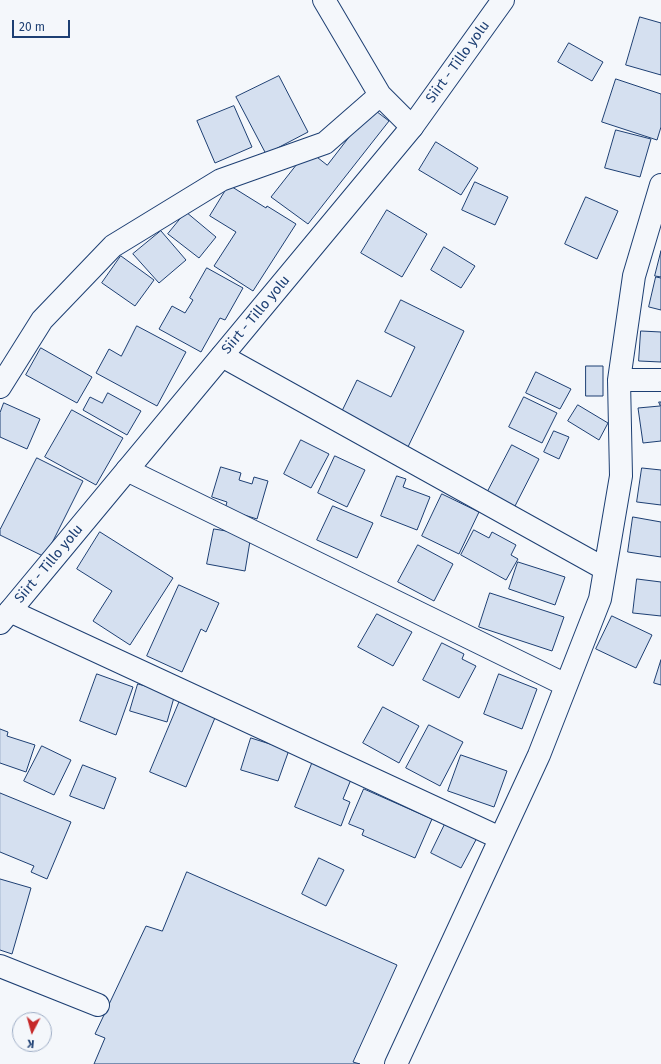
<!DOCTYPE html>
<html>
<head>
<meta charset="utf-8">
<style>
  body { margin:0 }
  #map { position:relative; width:661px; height:1064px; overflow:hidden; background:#f4f7fb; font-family:"Fira Sans",sans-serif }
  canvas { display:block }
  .north { position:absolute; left:12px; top:1012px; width:40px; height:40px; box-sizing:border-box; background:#f4f7fb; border:1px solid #9eadc5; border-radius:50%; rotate:186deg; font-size:11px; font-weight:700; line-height:16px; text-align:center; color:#1d3f73 }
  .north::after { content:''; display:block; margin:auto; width:14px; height:18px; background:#c62828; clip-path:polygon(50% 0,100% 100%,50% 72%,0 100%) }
  .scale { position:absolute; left:12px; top:20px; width:58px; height:18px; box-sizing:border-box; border:2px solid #1d3f73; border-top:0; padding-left:5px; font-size:12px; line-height:14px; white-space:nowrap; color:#1d3f73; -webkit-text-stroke:3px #f4f7fb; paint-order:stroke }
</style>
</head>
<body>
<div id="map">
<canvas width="661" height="1064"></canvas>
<div class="north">K</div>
<div class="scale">20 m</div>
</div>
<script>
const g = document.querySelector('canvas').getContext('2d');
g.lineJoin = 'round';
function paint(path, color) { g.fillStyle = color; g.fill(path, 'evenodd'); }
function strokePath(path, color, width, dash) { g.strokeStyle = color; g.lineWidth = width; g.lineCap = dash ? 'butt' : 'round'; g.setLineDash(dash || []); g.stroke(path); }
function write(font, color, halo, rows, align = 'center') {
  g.font = font + ' "Fira Sans",sans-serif'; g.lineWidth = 3; g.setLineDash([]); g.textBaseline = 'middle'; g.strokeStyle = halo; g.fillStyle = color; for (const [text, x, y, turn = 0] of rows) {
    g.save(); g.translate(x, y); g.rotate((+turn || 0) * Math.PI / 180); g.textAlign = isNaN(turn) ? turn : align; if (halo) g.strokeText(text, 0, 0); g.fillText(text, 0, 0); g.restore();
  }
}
const building = new Path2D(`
  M 640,17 L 661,23 L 661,75 L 626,65 Z
  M 569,43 L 603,62 L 592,81 L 558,62 Z
  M 279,76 L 308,132 L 266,154 L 236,97 Z
  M 616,79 L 661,94 L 661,127 L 657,140 L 602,122 Z
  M 234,106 L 252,147 L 215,163 L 197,121 Z
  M 372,108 L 389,121 L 308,224 L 271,197 L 308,150 L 327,165 Z
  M 616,130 L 651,139 L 640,177 L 605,168 Z
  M 436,142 L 478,168 L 461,195 L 419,170 Z
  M 475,182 L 508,197 L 495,225 L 462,210 Z
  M 229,185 L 266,208 L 267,206 L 296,224 L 253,291 L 214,266 L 236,232 L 210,216 Z
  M 586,197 L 618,211 L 597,259 L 565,244 Z
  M 387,210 L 427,234 L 402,277 L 361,253 Z
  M 186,212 L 216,237 L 199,258 L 168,234 Z
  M 161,231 L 186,260 L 159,283 L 133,254 Z
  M 444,247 L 475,266 L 461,288 L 431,270 Z
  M 661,251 L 661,277 L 655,276 Z
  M 121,256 L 154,280 L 135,306 L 102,283 Z
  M 207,268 L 243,288 L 225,320 L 220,318 L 201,352 L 159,329 L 172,306 L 185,313 L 193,300 L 190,298 Z
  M 656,277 L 661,278 L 661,310 L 649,307 Z
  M 401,300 L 464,331 L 406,451 L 341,413 L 357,380 L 391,397 L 415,347 L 385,332 Z
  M 137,326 L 186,352 L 157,406 L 96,373 L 109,349 L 121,356 Z
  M 641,331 L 661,332 L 661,362 L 639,361 Z
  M 41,348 L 92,377 L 77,403 L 26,375 Z
  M 586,366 L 603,366 L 603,396 L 586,396 Z
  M 536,372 L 571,389 L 560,409 L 526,393 Z
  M 108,393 L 141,411 L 127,435 L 83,410 L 90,397 L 102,403 Z
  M 524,397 L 557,413 L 542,443 L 509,427 Z
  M 659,402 L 661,402 L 661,441 L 643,443 L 638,408 L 660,406 Z
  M 4,403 L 40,419 L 27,449 L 0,437 L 0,413 Z
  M 578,405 L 608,423 L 599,440 L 568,421 Z
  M 72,410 L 123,438 L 96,485 L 45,457 Z
  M 554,431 L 569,437 L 559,459 L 544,452 Z
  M 301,440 L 329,454 L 311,488 L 284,474 Z
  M 512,445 L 539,459 L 514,508 L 487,493 Z
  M 335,456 L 365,470 L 347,507 L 318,493 Z
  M 37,458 L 83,481 L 45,557 L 0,535 L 0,530 Z
  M 221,467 L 241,473 L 239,480 L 252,484 L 254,477 L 268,481 L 257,519 L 225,509 L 227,502 L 212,497 Z
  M 642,468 L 661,470 L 661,505 L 637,502 Z
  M 397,476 L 406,479 L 403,487 L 430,497 L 417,530 L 381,516 Z
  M 442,494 L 479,512 L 459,554 L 422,536 Z
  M 333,506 L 373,523 L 357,558 L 317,540 Z
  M 633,517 L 661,522 L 661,557 L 628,552 Z
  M 214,529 L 251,535 L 245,571 L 207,564 Z
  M 474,530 L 489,538 L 492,532 L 516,545 L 511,555 L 518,559 L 506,580 L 461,555 Z
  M 100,532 L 173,578 L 130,645 L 93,621 L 112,591 L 77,569 Z
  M 418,545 L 453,564 L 434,601 L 398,582 Z
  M 518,562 L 565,577 L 555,605 L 509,589 Z
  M 637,579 L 661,582 L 661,616 L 633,613 Z
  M 179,585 L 219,603 L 206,632 L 201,629 L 182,672 L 147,656 Z
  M 490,593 L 564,617 L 552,651 L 479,627 Z
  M 377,614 L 412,632 L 393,666 L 358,647 Z
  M 612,616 L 652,635 L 636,668 L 596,649 Z
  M 442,643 L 464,654 L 462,659 L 476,666 L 459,698 L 423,680 Z
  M 661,660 L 661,685 L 654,683 Z
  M 97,674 L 133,687 L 116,735 L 80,721 Z
  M 499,674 L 537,689 L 522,729 L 484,714 Z
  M 138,684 L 175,694 L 167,722 L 130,711 Z
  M 181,698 L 217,713 L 186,787 L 150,772 Z
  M 383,707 L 419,726 L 399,763 L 363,743 Z
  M 429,725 L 463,742 L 440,786 L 406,768 Z
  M 0,729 L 8,732 L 7,736 L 35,745 L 26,772 L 0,763 Z
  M 251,738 L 289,750 L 278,781 L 241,770 Z
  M 42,746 L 71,760 L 54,795 L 24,781 Z
  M 461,755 L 507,771 L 494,807 L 448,791 Z
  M 313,761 L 352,777 L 343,799 L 350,802 L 341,826 L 295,807 Z
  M 83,765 L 116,778 L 104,809 L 70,796 Z
  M 364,789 L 432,819 L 415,858 L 362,835 L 364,830 L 349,824 Z
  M 0,793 L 71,822 L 47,879 L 31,872 L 34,866 L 0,852 Z
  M 447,820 L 478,836 L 461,868 L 431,853 Z
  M 319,858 L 344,870 L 326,906 L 302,894 Z
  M 187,872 L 397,965 L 353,1062 L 360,1064 L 94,1064 L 105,1038 L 95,1034 L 146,926 L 162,931 Z
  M 0,879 L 31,888 L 12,954 L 0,950 Z`);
paint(building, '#d5e0f0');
strokePath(building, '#1d3f73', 1);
const minor = new Path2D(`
  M 324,0 L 380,95 L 412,127
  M 222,356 L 605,569
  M 619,380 L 661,380
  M 0,387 L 42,320 L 113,246 L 221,180 L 325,143 L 380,95
  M 127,470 L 566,685
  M 10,611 L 500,838
  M 0,966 L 98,1005
  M 396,1064 L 539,755 L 600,599 L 621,476 L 619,380 L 634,276 L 661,185`);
const major = new Path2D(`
  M 0,623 L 412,127 L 503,0`);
strokePath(minor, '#1d3f73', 24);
strokePath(major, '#1d3f73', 24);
strokePath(minor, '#f4f7fb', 22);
strokePath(major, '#f4f7fb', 22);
write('14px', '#1d3f73', '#f4f7fb', [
  ["Siirt - Tillo yolu",458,62,-54],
  ["Siirt - Tillo yolu",256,315,-50],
  ["Siirt - Tillo yolu",49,564,-50]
]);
</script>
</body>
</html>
